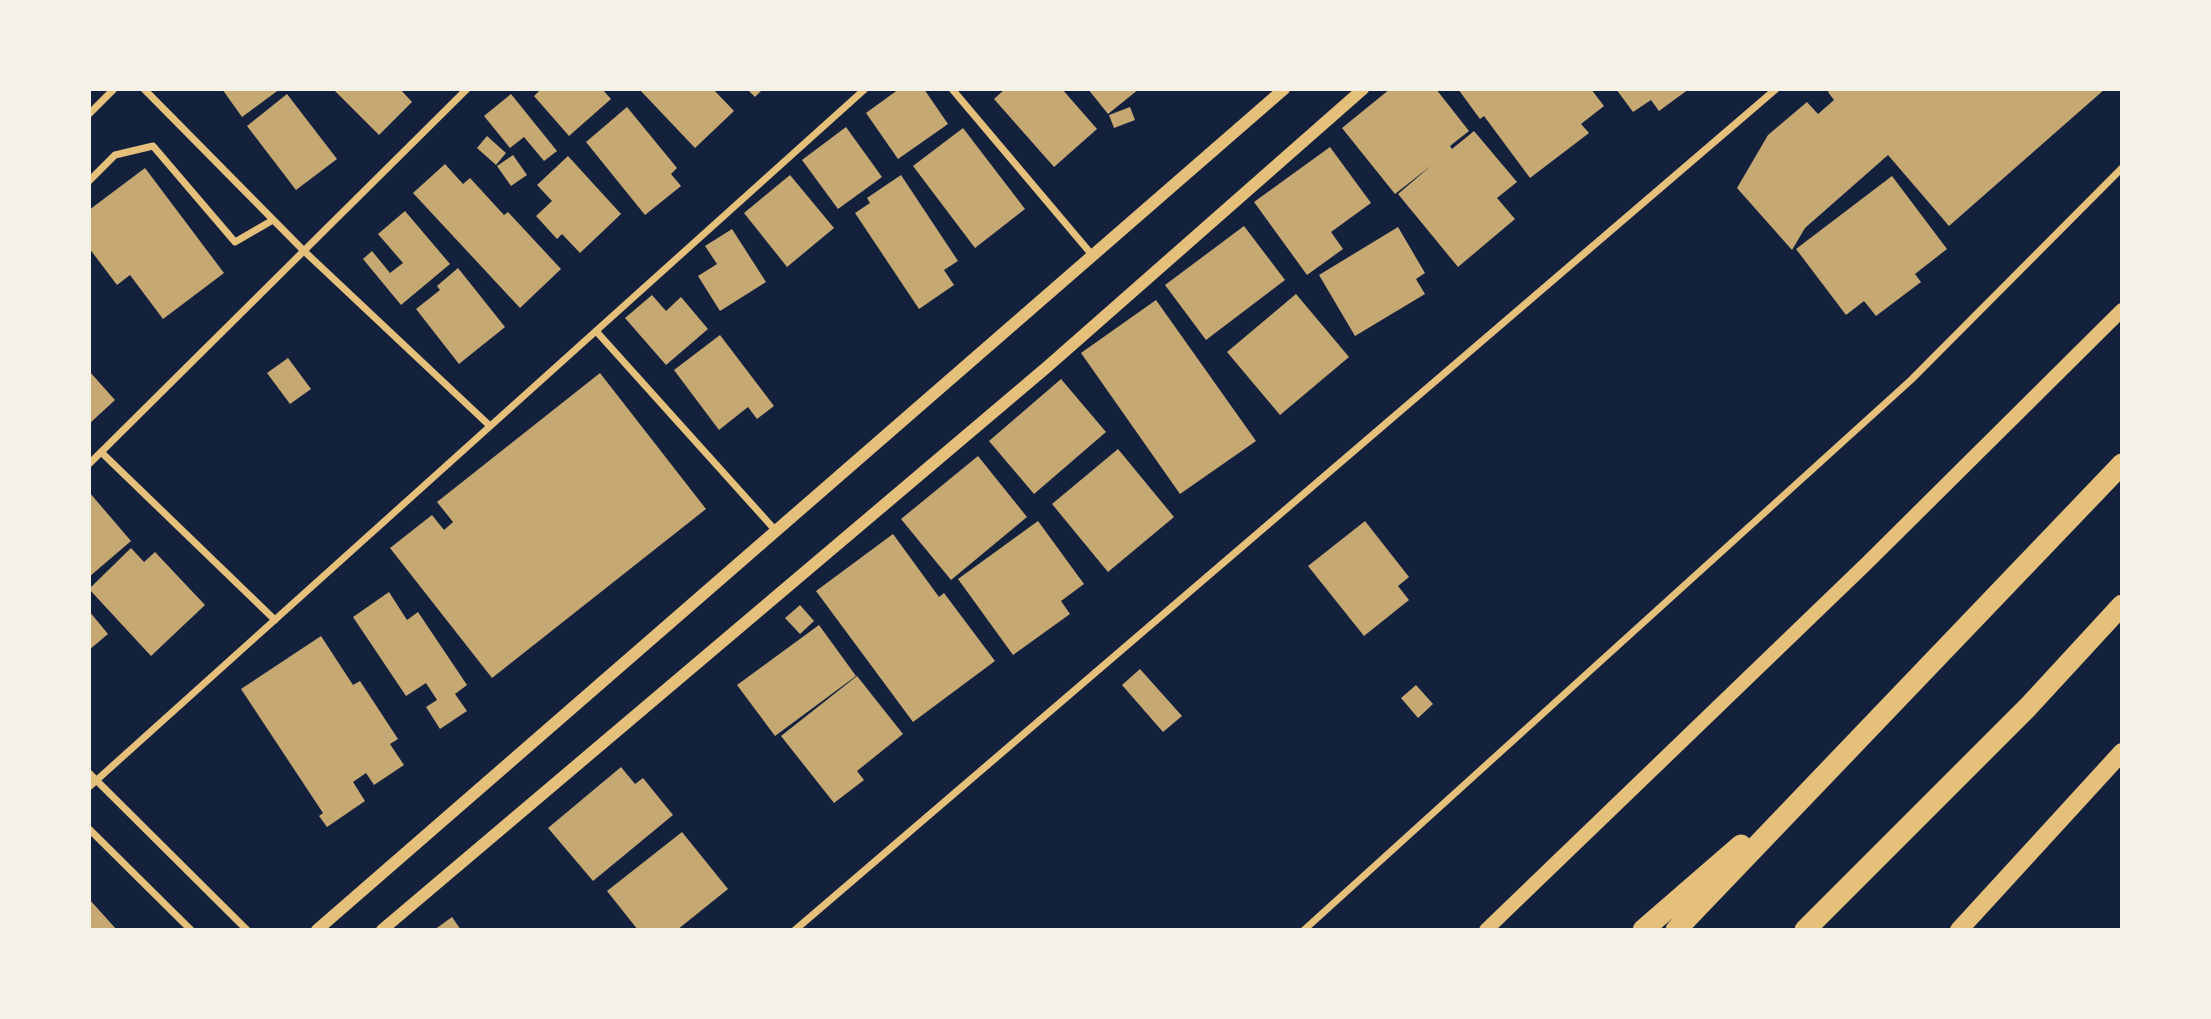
<!DOCTYPE html>
<html>
<head>
<meta charset="utf-8">
<style>
  body { margin:0 }
  #map { position:relative; width:2211px; height:1019px; overflow:hidden; background:#14213d; font-family:Mulish,sans-serif }
  canvas { display:block }
  .frame { position:absolute; inset:0; border:91px solid #f6f1e7; pointer-events:none }
</style>
</head>
<body>
<div id="map">
<canvas width="2211" height="1019"></canvas>
<div class="frame"></div>
</div>
<script>
const g = document.querySelector('canvas').getContext('2d');
g.lineJoin = 'round';
function paint(path, color) { g.fillStyle = color; g.fill(path, 'evenodd'); }
function strokePath(path, color, width, dash) { g.strokeStyle = color; g.lineWidth = width; g.lineCap = dash ? 'butt' : 'round'; g.setLineDash(dash || []); g.stroke(path); }
paint(new Path2D(`
  M 222,89 L 280,89 L 242,117 Z
  M 333,89 L 400,89 L 412,102 L 379,135 Z
  M 541,89 L 602,89 L 611,99 L 569,136 L 534,96 Z
  M 639,89 L 713,89 L 734,111 L 695,148 Z
  M 747,89 L 763,89 L 755,97 Z
  M 899,89 L 924,89 L 948,124 L 898,159 L 866,113 Z
  M 1005,89 L 1062,89 L 1097,129 L 1054,167 L 994,99 Z
  M 1088,89 L 1139,89 L 1108,114 Z
  M 1390,89 L 1436,89 L 1469,131 L 1450,146 L 1452,149 L 1474,131 L 1517,182 L 1497,198 L 1515,219 L 1458,267 L 1398,194 L 1432,165 L 1395,194 L 1342,128 Z
  M 1458,89 L 1591,89 L 1604,106 L 1581,124 L 1589,133 L 1530,178 L 1484,116 L 1480,119 Z
  M 1616,89 L 1689,89 L 1659,111 L 1651,100 L 1633,112 Z
  M 1831,89 L 2105,89 L 1949,226 L 1888,155 L 1805,228 L 1792,250 L 1737,188 L 1768,135 L 1807,102 L 1818,114 L 1834,100 L 1828,92 Z
  M 287,94 L 337,159 L 296,190 L 247,126 Z
  M 511,94 L 557,151 L 544,161 L 524,137 L 510,148 L 484,116 Z
  M 627,107 L 677,168 L 671,174 L 681,186 L 645,215 L 586,142 Z
  M 1130,107 L 1135,120 L 1114,128 L 1109,115 Z
  M 846,127 L 882,177 L 838,209 L 802,160 Z
  M 963,128 L 1025,209 L 975,248 L 913,166 Z
  M 487,136 L 506,153 L 496,165 L 477,148 Z
  M 1330,147 L 1371,203 L 1331,232 L 1343,249 L 1307,275 L 1254,202 Z
  M 513,155 L 527,175 L 511,186 L 497,166 Z
  M 568,156 L 621,214 L 580,253 L 562,234 L 557,239 L 536,216 L 552,201 L 537,185 Z
  M 445,164 L 463,184 L 470,178 L 504,215 L 508,212 L 561,269 L 520,308 L 413,193 Z
  M 145,168 L 224,273 L 163,319 L 130,275 L 117,285 L 89,248 L 89,210 Z
  M 790,175 L 834,228 L 787,267 L 744,213 Z
  M 901,175 L 958,261 L 944,270 L 954,285 L 919,309 L 855,213 L 870,203 L 867,198 Z
  M 1892,176 L 1947,249 L 1915,274 L 1921,282 L 1876,316 L 1864,301 L 1846,315 L 1796,249 Z
  M 405,211 L 450,264 L 401,305 L 363,259 L 372,251 L 390,273 L 403,263 L 378,234 Z
  M 1244,226 L 1285,280 L 1206,340 L 1165,285 Z
  M 1398,227 L 1425,273 L 1416,279 L 1425,294 L 1355,336 L 1319,275 Z
  M 732,229 L 766,282 L 720,311 L 698,276 L 717,264 L 705,246 Z
  M 458,268 L 505,327 L 459,364 L 416,309 L 440,290 L 437,286 Z
  M 1296,294 L 1349,357 L 1280,415 L 1227,352 Z
  M 652,295 L 666,311 L 681,297 L 708,329 L 666,365 L 625,318 Z
  M 1156,300 L 1256,441 L 1180,494 L 1081,353 Z
  M 720,335 L 774,406 L 757,419 L 748,407 L 719,430 L 674,370 Z
  M 288,358 L 311,389 L 290,404 L 267,373 Z
  M 89,371 L 115,400 L 89,424 Z
  M 600,373 L 706,509 L 492,678 L 390,548 L 432,515 L 444,530 L 453,522 L 437,502 Z
  M 1061,379 L 1106,432 L 1034,494 L 989,441 Z
  M 1118,449 L 1174,517 L 1108,572 L 1052,504 Z
  M 978,456 L 1027,517 L 951,580 L 901,519 Z
  M 89,492 L 131,541 L 89,577 Z
  M 1038,521 L 1084,584 L 1061,601 L 1070,614 L 1013,655 L 958,579 Z
  M 1365,521 L 1409,577 L 1398,586 L 1409,600 L 1364,636 L 1308,566 Z
  M 893,534 L 939,597 L 944,593 L 995,661 L 913,722 L 816,591 Z
  M 131,548 L 144,562 L 155,552 L 205,605 L 151,656 L 89,589 Z
  M 389,592 L 407,620 L 418,612 L 467,685 L 455,694 L 467,711 L 440,729 L 426,707 L 437,700 L 426,683 L 406,696 L 353,617 Z
  M 800,605 L 814,621 L 800,634 L 785,618 Z
  M 89,611 L 108,634 L 89,650 Z
  M 819,625 L 856,676 L 775,736 L 737,685 Z
  M 321,636 L 353,685 L 360,681 L 398,739 L 390,744 L 404,765 L 374,785 L 366,773 L 353,782 L 365,801 L 327,827 L 319,816 L 323,813 L 241,689 Z
  M 1140,669 L 1182,716 L 1163,732 L 1122,685 Z
  M 857,676 L 903,734 L 857,771 L 864,780 L 834,803 L 781,736 Z
  M 1416,685 L 1433,704 L 1418,718 L 1401,698 Z
  M 621,767 L 635,784 L 643,778 L 673,815 L 593,881 L 548,828 Z
  M 682,832 L 728,889 L 677,930 L 638,930 L 607,891 Z
  M 89,899 L 117,930 L 89,930 Z
  M 452,917 L 461,930 L 434,930 Z`), '#c6a872');
strokePath(new Path2D(`
  M 144,89 L 304,251 L 490,426
  M 952,89 L 1093,256
  M 89,114 L 114,89
  M 89,181 L 115,155 L 153,146 L 235,242 L 273,220
  M 596,331 L 776,531
  M 101,452 L 275,620
  M 89,464 L 467,89
  M 89,773 L 247,930
  M 89,787 L 865,89
  M 89,829 L 191,930
  M 795,930 L 1776,89
  M 1304,930 L 1911,380 L 2122,168`), '#e5c07b', 7);
strokePath(new Path2D(`
  M 317,930 L 1284,89
  M 382,930 L 1047,367 L 1363,89`), '#e5c07b', 12);
strokePath(new Path2D(`
  M 1486,930 L 1867,563 L 2122,310`), '#e5c07b', 14);
strokePath(new Path2D(`
  M 1959,930 L 2122,752`), '#e5c07b', 18);
strokePath(new Path2D(`
  M 1643,930 L 1741,845
  M 1676,930 L 2122,464
  M 1805,930 L 2028,707 L 2122,605`), '#e5c07b', 21);
</script>
</body>
</html>
